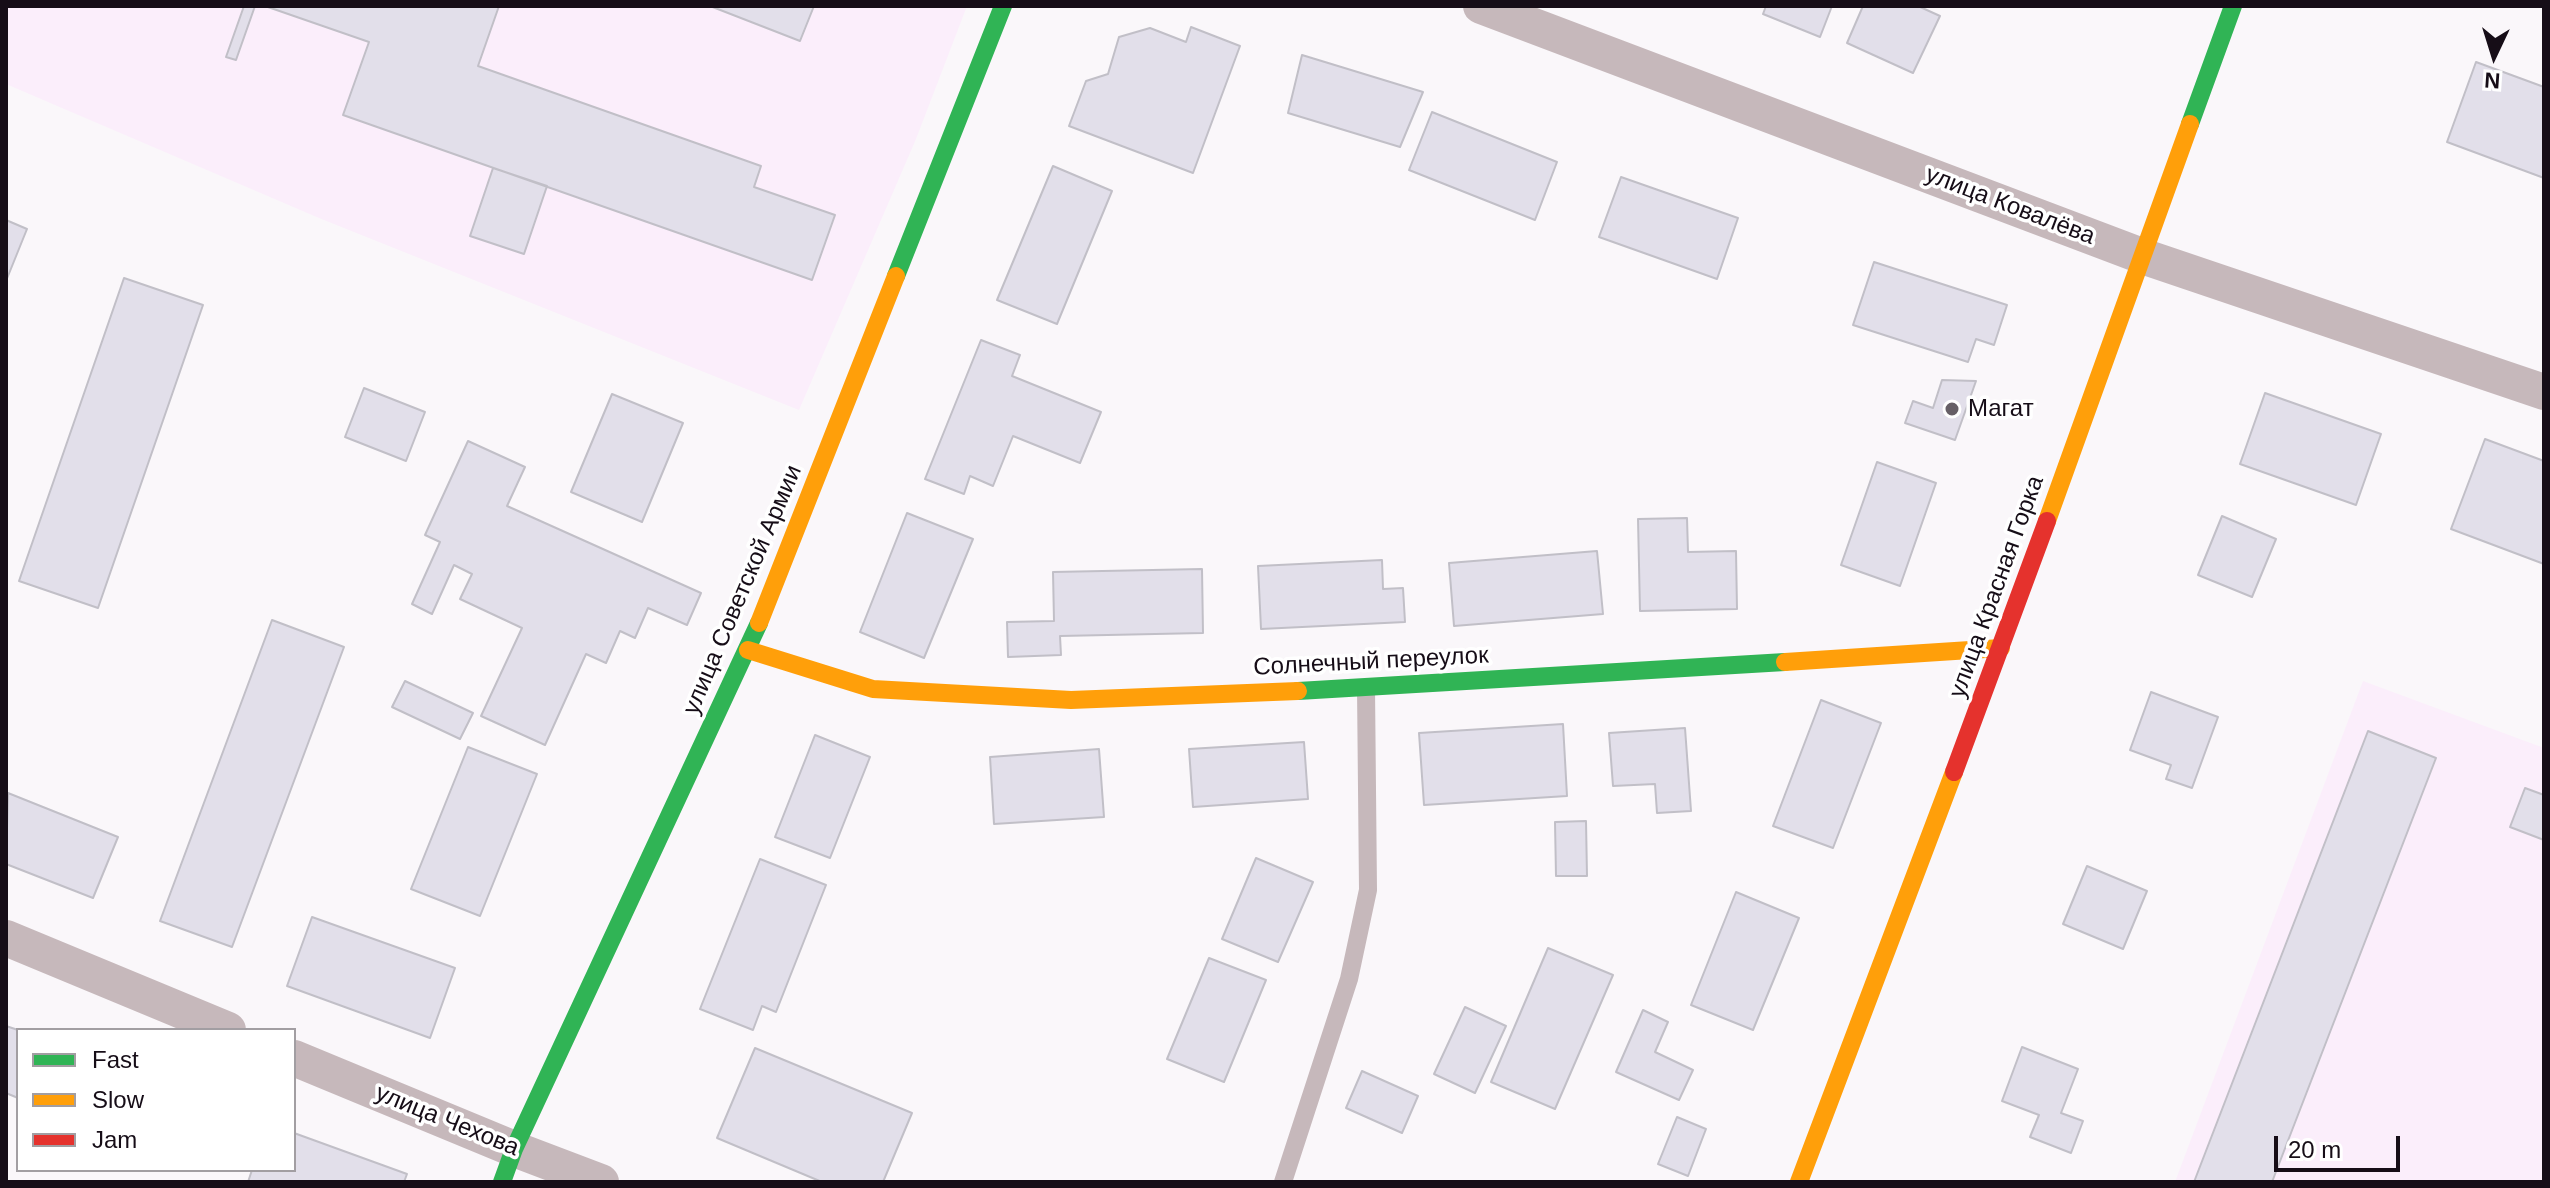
<!DOCTYPE html>
<html>
<head>
<meta charset="utf-8">
<style>
  body { margin:0 }
  #map { position:relative; width:2550px; height:1188px; overflow:hidden; background:#faf7fa; font-family:Helvetica,sans-serif }
  canvas { display:block }
  .frame { position:absolute; inset:0; border:8px solid #160d17; pointer-events:none }
  .legend { position:absolute; left:16px; top:1028px; width:280px; height:144px; box-sizing:border-box; background:#fff; border:2px solid #a29ea2; margin:0; padding:10px 14px; list-style:none; font-size:24px; color:#160d17 }
  .legend li { display:flex; align-items:center; gap:16px; height:40px }
  .legend b { width:40px; border:2px solid #a29ea2 }
  .north { position:absolute; left:2454px; top:16px; width:80px; height:80px; -webkit-text-stroke:6px #fff; paint-order:stroke; rotate:184deg; font-size:22px; font-weight:700; line-height:32px; text-align:center; color:#160d17 }
  .north::after { content:''; display:block; margin:auto; width:28px; height:36px; background:#160d17; clip-path:polygon(50% 0,100% 100%,50% 72%,0 100%) }
  .scale { position:absolute; left:2274px; top:1136px; width:126px; height:36px; box-sizing:border-box; border:4px solid #160d17; border-top:0; padding-left:10px; font-size:24px; line-height:28px; white-space:nowrap; color:#160d17; -webkit-text-stroke:6px #fff; paint-order:stroke }
</style>
</head>
<body>
<div id="map">
<canvas width="2550" height="1188"></canvas>
<div class="frame"></div>
<ul class="legend">
<li><b style="height:10px;background:#30b455"></b>Fast</li>
<li><b style="height:10px;background:#ff9f0a"></b>Slow</li>
<li><b style="height:10px;background:#e5322d"></b>Jam</li>
</ul>
<div class="north">N</div>
<div class="scale">20 m</div>
</div>
<script>
const g = document.querySelector('canvas').getContext('2d');
g.lineJoin = 'round';
function paint(path, color) { g.fillStyle = color; g.fill(path, 'evenodd'); }
function strokePath(path, color, width, dash) { g.strokeStyle = color; g.lineWidth = width; g.lineCap = dash ? 'butt' : 'round'; g.setLineDash(dash || []); g.stroke(path); }
function write(font, color, halo, rows, align = 'center') {
  g.font = font + ' Helvetica,sans-serif'; g.lineWidth = 7; g.setLineDash([]); g.textBaseline = 'middle'; g.strokeStyle = halo; g.fillStyle = color; for (const [text, x, y, turn = 0] of rows) {
    g.save(); g.translate(x, y); g.rotate((+turn || 0) * Math.PI / 180); g.textAlign = isNaN(turn) ? turn : align; if (halo) g.strokeText(text, 0, 0); g.fillText(text, 0, 0); g.restore();
  }
}
paint(new Path2D(`
  M 6,6 L 967,6 L 916,139 L 799,410 L 319,218 L 6,84 Z
  M 2363,681 L 2544,748 L 2544,1182 L 2175,1182 Z`), '#fbeefb');
const building = new Path2D(`
  M 244,6 L 255,6 L 236,60 L 226,57 Z
  M 265,6 L 499,6 L 478,66 L 761,166 L 754,187 L 835,215 L 812,280 L 343,115 L 369,42 Z
  M 710,6 L 814,6 L 800,41 Z
  M 1766,6 L 1832,6 L 1820,37 L 1763,14 Z
  M 1863,6 L 1918,6 L 1940,16 L 1913,73 L 1847,43 Z
  M 1191,27 L 1240,46 L 1193,173 L 1069,126 L 1086,81 L 1108,74 L 1119,37 L 1150,28 L 1186,42 Z
  M 1302,55 L 1423,92 L 1400,147 L 1288,113 Z
  M 2476,62 L 2544,87 L 2544,178 L 2447,142 Z
  M 1432,112 L 1557,162 L 1535,220 L 1409,170 Z
  M 1053,166 L 1112,191 L 1057,324 L 997,300 Z
  M 493,168 L 547,186 L 524,254 L 470,236 Z
  M 1621,177 L 1738,218 L 1717,279 L 1599,237 Z
  M 6,220 L 27,229 L 6,281 Z
  M 1874,262 L 2007,305 L 1994,345 L 1976,339 L 1968,362 L 1853,325 Z
  M 124,278 L 203,305 L 98,608 L 19,581 Z
  M 981,340 L 1020,355 L 1012,376 L 1101,412 L 1080,463 L 1013,436 L 993,486 L 970,476 L 964,494 L 925,479 Z
  M 1942,380 L 1976,381 L 1955,440 L 1905,423 L 1913,401 L 1933,408 Z
  M 364,388 L 425,412 L 406,461 L 345,437 Z
  M 2265,393 L 2381,434 L 2356,505 L 2240,464 Z
  M 612,394 L 683,423 L 642,522 L 571,492 Z
  M 2485,439 L 2544,461 L 2544,564 L 2451,529 Z
  M 468,441 L 525,467 L 507,506 L 701,593 L 687,625 L 648,608 L 635,638 L 620,631 L 606,663 L 586,654 L 545,745 L 481,716 L 522,628 L 460,599 L 472,574 L 454,565 L 432,614 L 412,604 L 440,542 L 425,535 Z
  M 1877,462 L 1936,483 L 1900,586 L 1841,565 Z
  M 907,513 L 973,539 L 924,658 L 860,632 Z
  M 2222,516 L 2276,539 L 2252,597 L 2198,575 Z
  M 1687,518 L 1688,552 L 1736,551 L 1737,609 L 1640,611 L 1638,519 Z
  M 1597,551 L 1603,614 L 1454,626 L 1449,563 Z
  M 1382,560 L 1383,589 L 1403,588 L 1405,622 L 1261,629 L 1258,566 Z
  M 1202,569 L 1203,633 L 1060,636 L 1061,655 L 1008,657 L 1007,622 L 1054,621 L 1053,572 Z
  M 272,620 L 344,647 L 232,947 L 160,921 Z
  M 405,681 L 473,713 L 460,739 L 392,707 Z
  M 2151,692 L 2218,717 L 2192,788 L 2166,779 L 2171,765 L 2130,750 Z
  M 1821,700 L 1881,723 L 1833,848 L 1773,826 Z
  M 1563,724 L 1567,796 L 1424,805 L 1419,733 Z
  M 1685,728 L 1691,811 L 1657,813 L 1655,784 L 1613,786 L 1609,733 Z
  M 2368,731 L 2436,758 L 2272,1182 L 2194,1182 Z
  M 815,735 L 870,757 L 830,858 L 775,837 Z
  M 1304,742 L 1308,799 L 1193,807 L 1189,749 Z
  M 468,747 L 537,774 L 480,916 L 411,889 Z
  M 1099,749 L 1104,817 L 994,824 L 990,757 Z
  M 2525,788 L 2544,795 L 2544,840 L 2510,827 Z
  M 8,793 L 118,837 L 93,898 L 6,864 Z
  M 1586,821 L 1587,876 L 1556,876 L 1555,822 Z
  M 1256,858 L 1313,882 L 1278,962 L 1222,939 Z
  M 760,859 L 826,885 L 776,1012 L 762,1006 L 753,1030 L 700,1009 Z
  M 2087,866 L 2147,891 L 2123,949 L 2063,924 Z
  M 1736,892 L 1799,918 L 1753,1030 L 1691,1005 Z
  M 312,917 L 455,968 L 430,1038 L 287,986 Z
  M 1548,948 L 1613,975 L 1555,1109 L 1491,1082 Z
  M 1209,958 L 1266,980 L 1224,1082 L 1167,1059 Z
  M 1465,1007 L 1506,1026 L 1475,1093 L 1434,1074 Z
  M 1643,1010 L 1668,1022 L 1655,1052 L 1693,1070 L 1679,1100 L 1616,1072 Z
  M 6,1026 L 18,1030 L 18,1098 L 6,1093 Z
  M 2022,1047 L 2078,1069 L 2061,1113 L 2083,1121 L 2071,1153 L 2030,1137 L 2039,1115 L 2002,1101 Z
  M 755,1048 L 912,1113 L 883,1182 L 822,1182 L 717,1138 Z
  M 1362,1071 L 1418,1096 L 1402,1133 L 1346,1108 Z
  M 1677,1117 L 1706,1129 L 1688,1176 L 1658,1164 Z
  M 294,1133 L 407,1174 L 404,1182 L 248,1182 L 252,1170 L 294,1170 Z`);
paint(building, '#e2dfea');
strokePath(building, '#c1bfc7', 2);
strokePath(new Path2D(`
  M 1283,1182 L 1349,979 L 1368,890 L 1366,688`), '#c6b8bb', 18);
strokePath(new Path2D(`
  M 1481,6 L 2142,256 L 2544,392
  M 6,938 L 228,1030
  M 294,1058 L 514,1149 L 601,1182`), '#c6b8bb', 36);
strokePath(new Path2D(`
  M 2190,124 L 2233,6
  M 896,276 L 1003,6
  M 1298,691 L 1785,662
  M 502,1182 L 514,1149 L 759,623`), '#30b455', 18);
strokePath(new Path2D(`
  M 2047,521 L 2190,124
  M 759,623 L 896,276
  M 748,650 L 873,689 L 1071,700 L 1298,691
  M 1785,662 L 2001,648
  M 1799,1182 L 1954,772`), '#ff9f0a', 18);
strokePath(new Path2D(`
  M 1954,772 L 2047,521`), '#e5322d', 18);
for (const [x, y, r, color] of [
  [1952,409,8,"#665f66"]
]) { const dot = new Path2D(); dot.arc(x, y, r, 0, 2 * Math.PI); g.fillStyle = color; g.fill(dot); strokePath(dot, '#fff', 3); }
write('24px', '#160d17', '#fff', [
  ["улица Ковалёва",2010,206,21],
  ["улица Красная Горка",1997,587,-70],
  ["улица Советской Армии",743,590,-67],
  ["Солнечный переулок",1371,662,-3],
  ["улица Чехова",447,1121,22]
]);
write('24px', '#160d17', '#fff', [
  ["Магат",1968,409]
], 'left');
</script>
</body>
</html>
